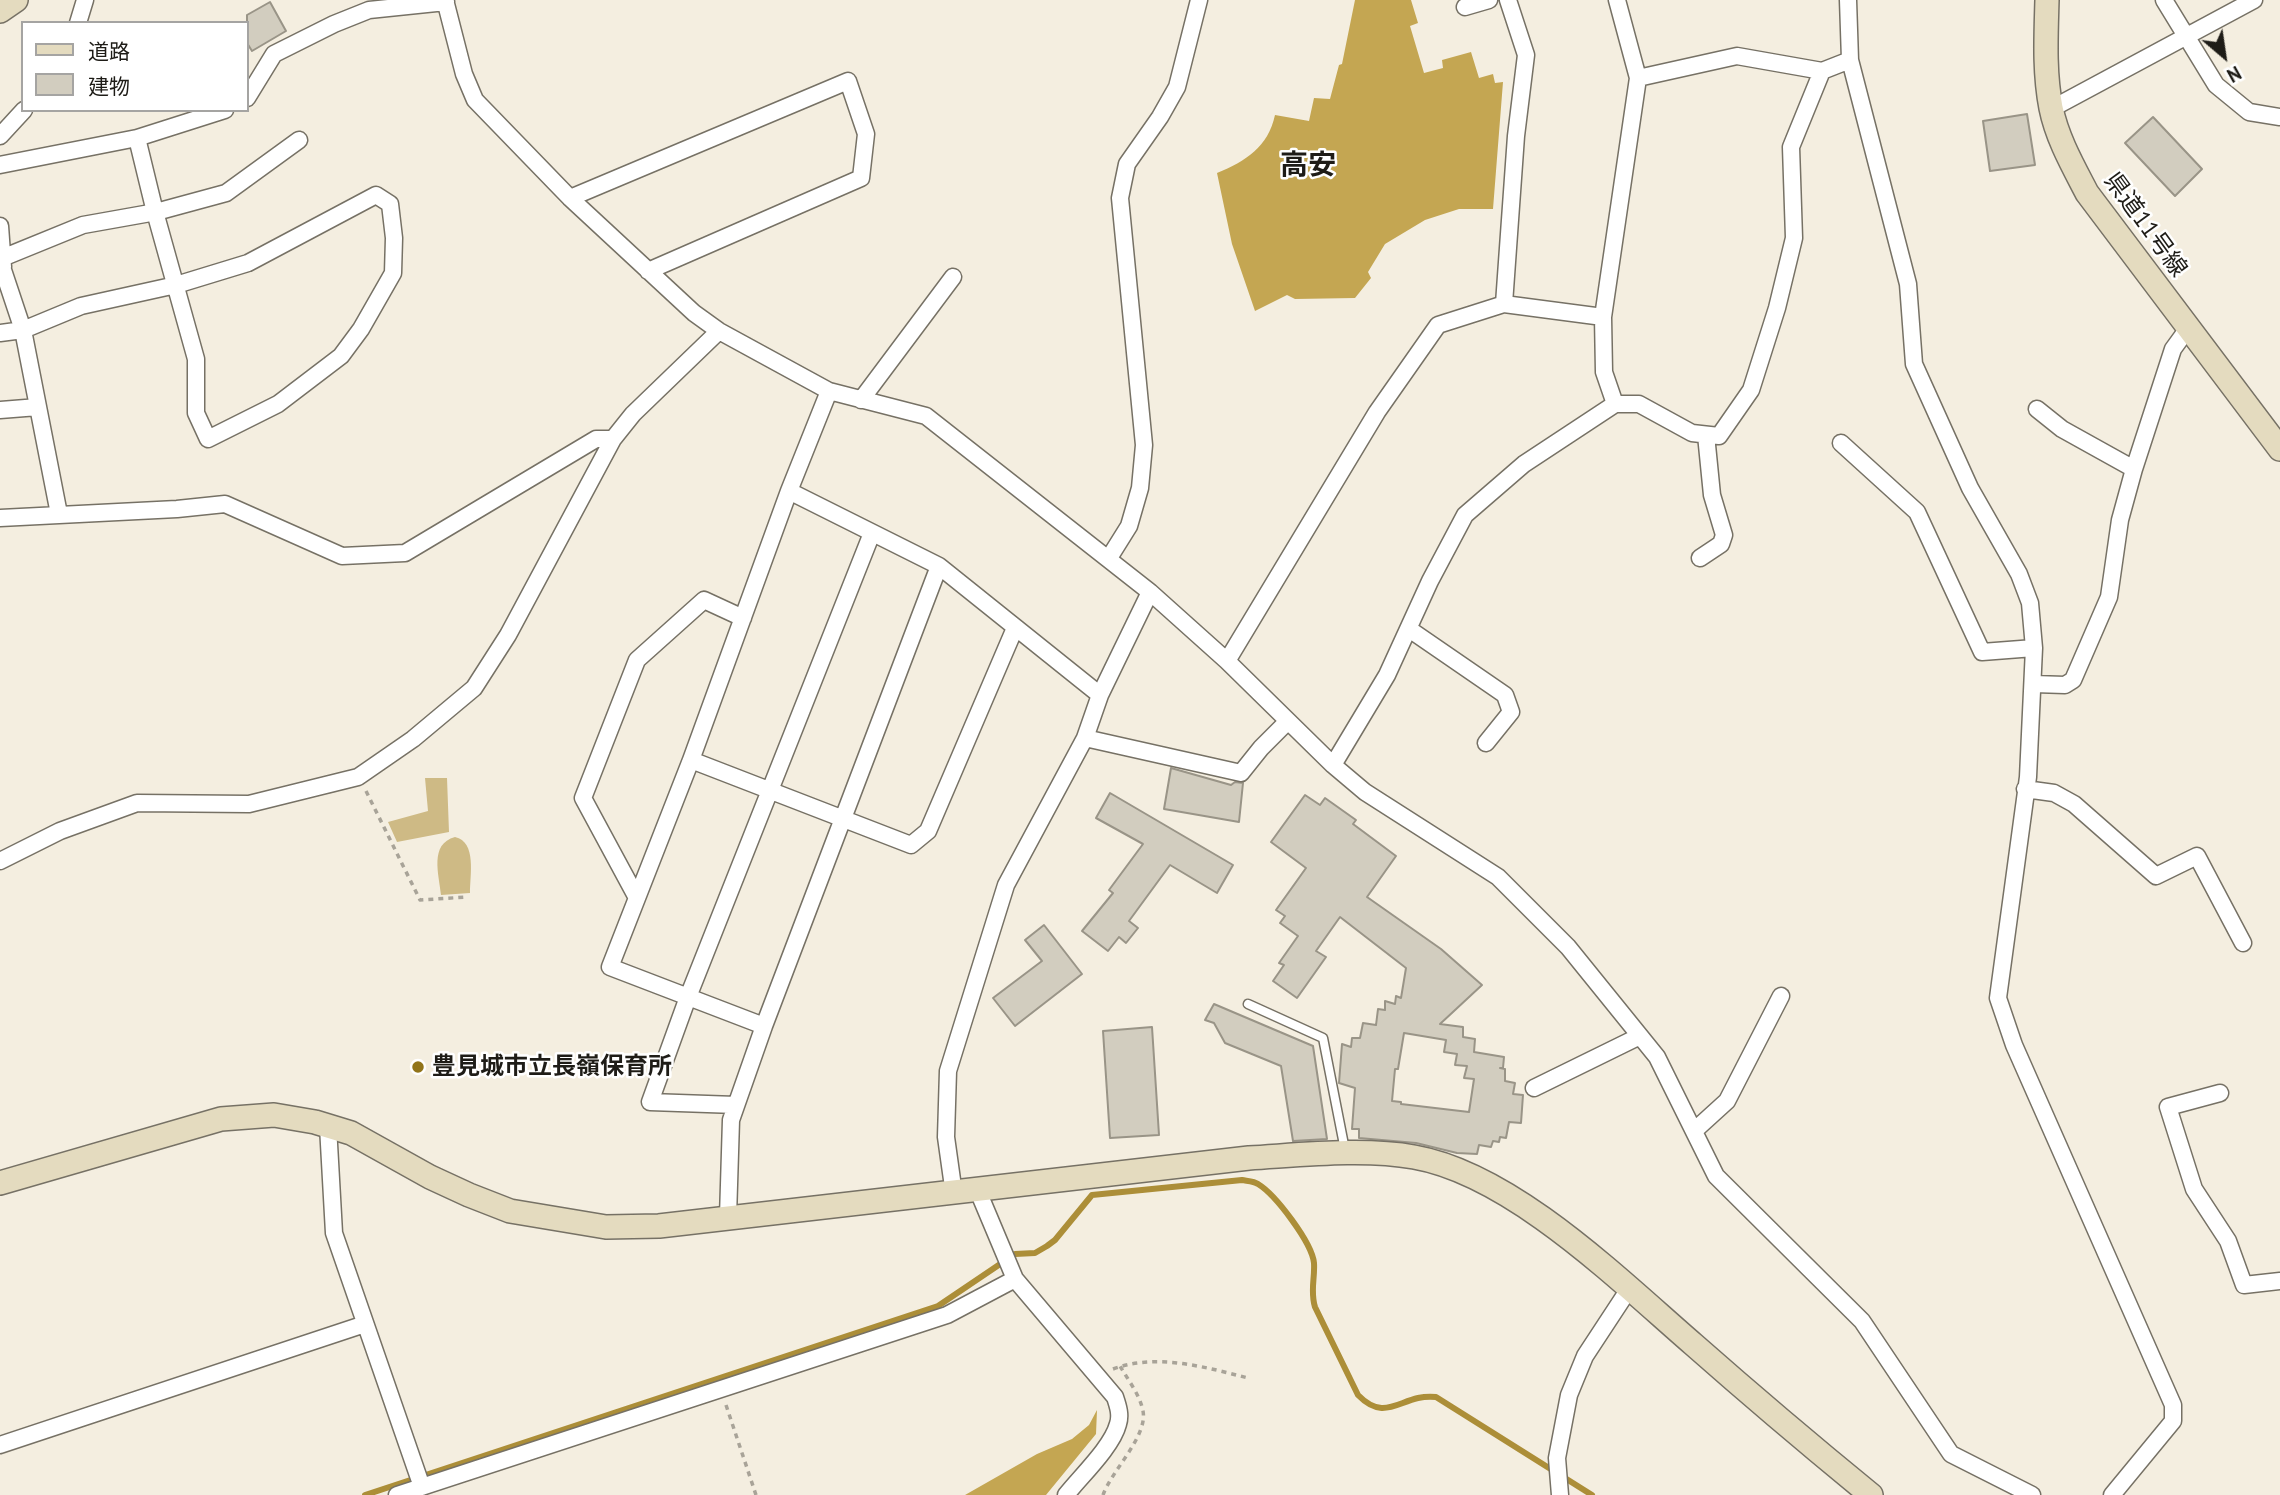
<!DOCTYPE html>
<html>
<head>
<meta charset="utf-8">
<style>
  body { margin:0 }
  #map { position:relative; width:2280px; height:1495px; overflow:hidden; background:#f4eee0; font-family:"PT Sans","Noto Sans JP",sans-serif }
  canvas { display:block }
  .legend { position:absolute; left:21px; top:21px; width:228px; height:91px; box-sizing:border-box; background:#fff; border:2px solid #a5a4a2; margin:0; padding:9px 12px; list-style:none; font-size:21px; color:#1e1c17 }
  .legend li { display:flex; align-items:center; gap:14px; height:35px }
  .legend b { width:35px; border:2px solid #a5a4a2 }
  .north { position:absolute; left:2189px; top:21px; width:70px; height:70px; -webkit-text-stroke:5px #fff; paint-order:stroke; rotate:151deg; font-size:19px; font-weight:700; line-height:28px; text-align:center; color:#1e1c17 }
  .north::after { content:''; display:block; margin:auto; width:24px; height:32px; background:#1e1c17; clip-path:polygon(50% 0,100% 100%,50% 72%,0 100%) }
</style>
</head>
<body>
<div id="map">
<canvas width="2280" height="1495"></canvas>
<ul class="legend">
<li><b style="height:9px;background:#e4dbbf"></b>道路</li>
<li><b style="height:19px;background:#d2cdbf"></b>建物</li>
</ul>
<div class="north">N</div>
</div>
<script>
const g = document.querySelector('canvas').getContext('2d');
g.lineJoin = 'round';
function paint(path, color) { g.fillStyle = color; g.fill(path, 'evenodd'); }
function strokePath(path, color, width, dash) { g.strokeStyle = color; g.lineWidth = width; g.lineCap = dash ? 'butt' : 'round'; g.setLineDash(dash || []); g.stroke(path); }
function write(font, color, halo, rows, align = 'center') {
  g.font = font + ' "PT Sans","Noto Sans JP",sans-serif'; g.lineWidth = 5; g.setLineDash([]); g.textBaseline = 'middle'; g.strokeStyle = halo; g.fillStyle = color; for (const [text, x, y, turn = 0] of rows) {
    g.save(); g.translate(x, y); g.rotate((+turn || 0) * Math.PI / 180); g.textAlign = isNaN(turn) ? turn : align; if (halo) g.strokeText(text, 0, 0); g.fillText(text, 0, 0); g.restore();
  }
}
paint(new Path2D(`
  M 425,778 L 447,778 L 449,832 L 397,842 L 388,822 L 428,811 Z
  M 455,837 C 477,842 470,875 470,893 L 441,895 C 439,874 429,844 455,837 Z`), '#ceba85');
paint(new Path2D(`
  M 1355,0 L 1411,0 L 1418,23 L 1410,26 L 1424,73 L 1443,68 L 1442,60 L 1471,52 L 1479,78 L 1493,74 L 1495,83 L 1503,82 L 1493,209 L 1459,209 L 1425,220 L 1385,244 L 1368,272 L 1371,278 L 1355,298 L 1295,299 L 1287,295 L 1255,311 L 1232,244 L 1217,173 C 1246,161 1268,147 1275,115 L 1309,121 L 1314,98 L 1330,99 L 1339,65 L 1342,64 Z
  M 1097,1410 L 1096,1434 L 1046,1495 L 965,1495 L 1037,1454 L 1072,1439 L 1089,1425 Z`), '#c4a652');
strokePath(new Path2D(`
  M 365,1495 L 938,1306 L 1015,1254 L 1035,1253 L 1047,1246 L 1055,1240 L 1092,1195 L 1242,1180 C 1247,1181 1254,1181 1258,1184 C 1276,1195 1312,1243 1314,1263 C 1315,1279 1310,1291 1315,1307 L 1358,1395 C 1387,1425 1402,1393 1436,1397 L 1592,1495`), '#ac8e38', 6);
const building = new Path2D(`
  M 270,2 L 286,31 L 252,51 L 247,43 L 247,15 Z
  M 2027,114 L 2035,165 L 1990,171 L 1983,121 Z
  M 2153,117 L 2202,169 L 2175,196 L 2125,143 Z
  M 1171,768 L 1231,785 L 1235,782 L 1243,783 L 1239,822 L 1164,809 Z
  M 1110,793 L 1233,865 L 1217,893 L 1170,865 L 1129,921 L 1138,928 L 1126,943 L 1119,937 L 1108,951 L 1082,931 L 1113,893 L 1109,890 L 1143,844 L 1096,818 Z
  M 1305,795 L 1320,805 L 1325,798 L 1356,820 L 1353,824 L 1396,856 L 1367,897 L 1441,949 L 1482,985 L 1440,1024 L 1463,1027 L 1463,1037 L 1475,1039 L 1474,1052 L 1504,1057 L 1503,1068 L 1500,1068 L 1505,1069 L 1505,1081 L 1515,1083 L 1513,1094 L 1523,1095 L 1521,1123 L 1509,1122 L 1506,1138 L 1500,1137 L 1499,1142 L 1493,1141 L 1491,1147 L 1479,1145 L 1477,1154 L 1457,1153 L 1416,1143 L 1359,1138 L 1359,1129 L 1352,1129 L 1355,1088 L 1339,1083 L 1342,1044 L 1351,1047 L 1352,1038 L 1360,1038 L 1363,1023 L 1376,1025 L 1378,1009 L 1385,1010 L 1385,1001 L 1395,1004 L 1396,996 L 1401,998 L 1406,968 L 1340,917 L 1316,951 L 1326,957 L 1297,998 L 1273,981 L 1284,965 L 1279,963 L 1298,936 L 1280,923 L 1285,916 L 1276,910 L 1306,868 L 1271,842 ZM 1404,1033 L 1446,1040 L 1444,1052 L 1457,1054 L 1455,1065 L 1467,1066 L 1464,1078 L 1474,1079 L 1469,1112 L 1401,1104 L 1401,1102 L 1392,1101 L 1395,1069 L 1398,1069 Z
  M 1044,925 L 1082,974 L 1015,1026 L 993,998 L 1042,961 L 1025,940 Z
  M 1214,1004 L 1313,1046 L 1327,1139 L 1293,1141 L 1281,1066 L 1225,1043 L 1214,1023 L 1205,1020 Z
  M 1152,1027 L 1159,1135 L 1110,1138 L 1103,1031 Z`);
paint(building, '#d2cdbf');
strokePath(building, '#999487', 2);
const lane = new Path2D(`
  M 1248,1004 L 1323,1038 L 1345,1150`);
const street = new Path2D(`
  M 445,0 L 464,74 L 475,100 L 570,198 L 694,313 L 719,331 L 829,391 L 926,416 L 1150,592 L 1227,661 L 1333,765 L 1365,792 L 1498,877 L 1568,947 L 1657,1057 L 1716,1176 L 1862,1321 L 1951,1454 L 2032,1495
  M 1508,0 L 1526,55 L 1516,136 L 1504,304 L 1603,317 L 1638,78 L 1617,0
  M 1848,0 L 1850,60 L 1908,284 L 1914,364 L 1970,488 L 2019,574 L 2030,603 L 2034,648 L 2028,777 L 1998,998 L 2014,1045 L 2173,1405 L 2173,1421 L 2112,1495
  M 2164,0 L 2216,85 L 2249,112 L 2280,117
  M 1465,7 L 1489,0
  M 78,23 L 85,0
  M 1638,78 L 1737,56 L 1822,71
  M 247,98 L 274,54 L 334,24 L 369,10 L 446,2
  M 2051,109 L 2254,0
  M 0,136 L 24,110
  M 0,165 L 137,138 L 225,110
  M 570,198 L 848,81 L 866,134 L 861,178 L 648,271
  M 0,226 L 3,267
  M 2,258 L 83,225 L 156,212 L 226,193 L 299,140
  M 3,270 L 23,330 L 59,514
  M 1603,317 L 1604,372 L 1615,404
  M 0,333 L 23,330 L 81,306 L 176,285 L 248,263 L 376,195 L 390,204 L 394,238 L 393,273 L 361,329 L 341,356 L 278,404 L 208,439 L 196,413 L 196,359 L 155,212 L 137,138
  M 861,400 L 953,277
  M 2037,409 L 2062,429 L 2134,469
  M 0,410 L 38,407
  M 1841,443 L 1917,512 L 1982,652 L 2034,648
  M 789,491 L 939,566 L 1100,695
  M 0,518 L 177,509 L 225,504 L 342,556 L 405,553 L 596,439 L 613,439
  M 1109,558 L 1129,526 L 1140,488 L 1144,445 L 1120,198 L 1127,164 L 1160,117 L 1177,87 L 1199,0
  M 1700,558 L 1721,544 L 1724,535 L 1712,495 L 1706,435
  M 1409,629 L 1505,695 L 1511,712 L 1486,743
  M 1227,661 L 1377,412 L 1438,325 L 1504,304
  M 2034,684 L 2065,685 L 2073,680 L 2109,597 L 2120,520 L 2134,469 L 2173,349 L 2189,327
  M 1085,738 L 1241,773 L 1261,748 L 1288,721
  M 691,760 L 911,845 L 928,831 L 1015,628
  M 1333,765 L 1387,675 L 1430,581 L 1465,515 L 1524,464 L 1615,404 L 1639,404 L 1692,433 L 1719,436 L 1751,390 L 1777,308 L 1794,238 L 1791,147 L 1822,71 L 1850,60
  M 2025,789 L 2054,793 L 2074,804 L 2156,876 L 2197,856 L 2243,943
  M 0,861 L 60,831 L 137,803 L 249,804 L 358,777 L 413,739 L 474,688 L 508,635 L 613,439 L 633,414 L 719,331
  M 637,898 L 583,798 L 637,660 L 704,600 L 743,618
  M 764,1026 L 610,967 L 691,760 L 789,491 L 829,391
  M 1534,1088 L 1640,1036
  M 2220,1093 L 2168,1107 L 2194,1189 L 2228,1241 L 2244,1285 L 2280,1281
  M 736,1105 L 650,1102 L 688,997 L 872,533
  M 328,1126 L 334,1233 L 422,1487
  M 1694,1131 L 1727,1101 L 1781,996
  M 978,1191 L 1015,1279 L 1115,1397 C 1118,1406 1121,1415 1118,1424 C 1112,1447 1081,1476 1066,1495
  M 954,1194 L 946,1137 L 948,1071 L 1006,885 L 1085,738 L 1100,695 L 1150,592
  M 728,1217 L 731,1120 L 764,1026 L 939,566
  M 0,1445 L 365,1324
  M 397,1495 L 947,1315 L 1015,1279
  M 1560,1495 L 1557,1458 L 1569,1395 L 1585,1356 L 1629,1289`);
const secondary = new Path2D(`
  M 2047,0 C 2046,36 2044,72 2051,108 C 2057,138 2073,166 2087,193 L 2280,449
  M 0,11 L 16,0
  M 0,1183 L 221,1119 L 274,1115 L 315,1122 L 351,1133 L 430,1177 L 469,1195 L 510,1211 L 606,1227 L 659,1226 L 1249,1158 C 1301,1155 1363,1148 1414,1157 C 1512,1174 1619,1280 1693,1344 C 1752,1396 1811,1446 1871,1495`);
strokePath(lane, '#767165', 11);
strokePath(street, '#767165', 19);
strokePath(secondary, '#767165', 26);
strokePath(new Path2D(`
  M 366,791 L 420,900 L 467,897
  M 1113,1369 C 1157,1353 1205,1367 1248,1378
  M 726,1405 L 756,1495
  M 1103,1495 C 1112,1470 1148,1436 1143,1411 C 1140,1395 1128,1380 1120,1366`), '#a8a398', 3.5, [5, 5]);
strokePath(lane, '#fff', 8);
strokePath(street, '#fff', 16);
strokePath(secondary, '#e4dbbf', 23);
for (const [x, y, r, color] of [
  [418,1067,7,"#91741a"]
]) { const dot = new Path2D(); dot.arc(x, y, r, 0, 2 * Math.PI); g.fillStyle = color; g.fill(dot); strokePath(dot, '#fff', 2.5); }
write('24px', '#1e1c17', '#fff', [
  ["県道11号線",2145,225,54]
]);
write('bold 24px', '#1e1c17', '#fff', [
  ["豊見城市立長嶺保育所",432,1067]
], 'left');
write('bold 28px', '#1e1c17', '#fff', [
  ["高安",1308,166]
]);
</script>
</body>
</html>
